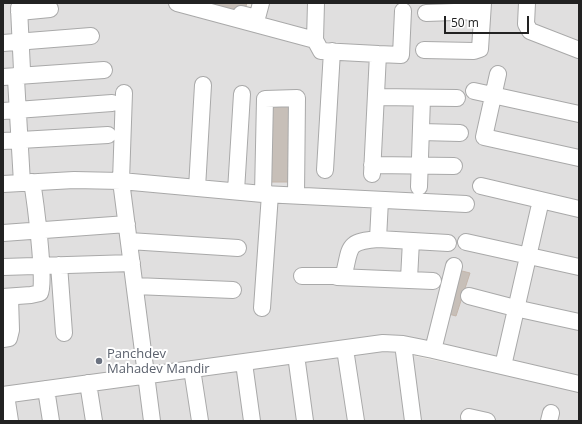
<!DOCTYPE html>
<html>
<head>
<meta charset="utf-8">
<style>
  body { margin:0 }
  #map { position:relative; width:582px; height:424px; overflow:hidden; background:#f2efe9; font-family:"Open Sans",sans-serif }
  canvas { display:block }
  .frame { position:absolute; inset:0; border:4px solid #222; pointer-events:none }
  .scale { position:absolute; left:444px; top:16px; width:85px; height:18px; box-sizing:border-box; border:2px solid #222; border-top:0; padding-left:5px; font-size:12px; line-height:14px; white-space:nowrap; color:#222; -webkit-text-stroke:3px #fff; paint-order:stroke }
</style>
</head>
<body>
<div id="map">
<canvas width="582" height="424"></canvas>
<div class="frame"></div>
<div class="scale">50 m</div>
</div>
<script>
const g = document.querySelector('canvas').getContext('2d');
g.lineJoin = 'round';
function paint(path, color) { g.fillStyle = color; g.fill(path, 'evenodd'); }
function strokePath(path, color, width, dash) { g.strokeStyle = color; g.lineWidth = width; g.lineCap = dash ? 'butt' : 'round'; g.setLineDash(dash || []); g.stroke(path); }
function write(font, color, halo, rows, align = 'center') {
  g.font = font + ' "Open Sans",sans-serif'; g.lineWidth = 4; g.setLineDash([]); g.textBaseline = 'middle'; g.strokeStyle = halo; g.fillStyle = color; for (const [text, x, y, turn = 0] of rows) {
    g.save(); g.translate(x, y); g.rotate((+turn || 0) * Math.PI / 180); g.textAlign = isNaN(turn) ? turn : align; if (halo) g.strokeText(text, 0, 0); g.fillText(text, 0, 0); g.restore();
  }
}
paint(new Path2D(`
  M 3,3 L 193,3 L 258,20 L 263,3 L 579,3 L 579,381 L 402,342 L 151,372 L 124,179 L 3,183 Z
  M 117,183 L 142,372 L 3,392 L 3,187 Z
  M 382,349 L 579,391 L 579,421 L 3,421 L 3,401 Z`), '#e0dfdf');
const building = new Path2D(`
  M 210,3 L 247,3 L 244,13 Z
  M 268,103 L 291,103 L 289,182 L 266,182 Z
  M 458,270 L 470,273 L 456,316 L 445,313 Z`);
paint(building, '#c7bfb8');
strokePath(building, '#c4b6ab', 1);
const minor = new Path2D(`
  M 177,3 L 315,40
  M 316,3 L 315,40 L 321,51 L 378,54 L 372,174
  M 527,3 L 526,24 L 530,31 L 579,50
  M 19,8 L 22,70 L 16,79 L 22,183
  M 19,12 L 50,9
  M 426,13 L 482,11
  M 241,14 L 257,18 L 261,3
  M 3,43 L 91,36
  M 424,50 L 474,51 L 480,49 L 483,3
  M 378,54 L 401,55 L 403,11
  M 498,74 L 484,137 L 579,158
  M 3,77 L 104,70
  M 474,91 L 579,114
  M 124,93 L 121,181 L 263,194 L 466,204
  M 376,97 L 457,98
  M 3,111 L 112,103
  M 421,132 L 460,133
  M 3,141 L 108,135
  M 372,165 L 454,166
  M 325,170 L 332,51
  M 3,184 L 74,180 L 121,181 L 152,421
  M 481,186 L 579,209
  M 419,187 L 422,98
  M 197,188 L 203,85
  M 236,191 L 242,94
  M 263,194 L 265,99 L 297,98 L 296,195
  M 380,200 L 378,239 L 448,243
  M 3,233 L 127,224
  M 129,241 L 238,248
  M 466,242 L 579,267
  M 59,265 L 64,333
  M 3,267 L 132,263
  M 302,276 L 341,276 L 344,274 C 351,246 346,242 378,239
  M 337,277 L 433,281
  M 409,279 L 411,241
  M 135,286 L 233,290
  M 469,296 L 515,308 L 579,322
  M 3,297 L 31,295 L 40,293 C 46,283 35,199 32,182
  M 262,308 L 270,194
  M 3,339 L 9,338 L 11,330 L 10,297
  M 403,344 L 413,421
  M 345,349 L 356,421
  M 433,350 L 454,266
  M 296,355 L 305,421
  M 244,363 L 252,421
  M 503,366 L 541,200
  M 192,369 L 200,421
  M 88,383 L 94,421
  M 46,389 L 51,421
  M 3,395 L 383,343 L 403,344 L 433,350 L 579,384
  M 6,395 L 10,421
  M 469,417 L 487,421
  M 549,421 L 551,413`);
strokePath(minor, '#a9a9a9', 18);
strokePath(minor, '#fff', 16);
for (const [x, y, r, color] of [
  [99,361,4,"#6b7280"]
]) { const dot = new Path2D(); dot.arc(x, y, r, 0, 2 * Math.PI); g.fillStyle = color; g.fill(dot); strokePath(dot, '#fff', 1.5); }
write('13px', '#5b616d', '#fff', [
  ["Panchdev",107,354],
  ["Mahadev Mandir",107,369]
], 'left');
</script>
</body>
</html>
